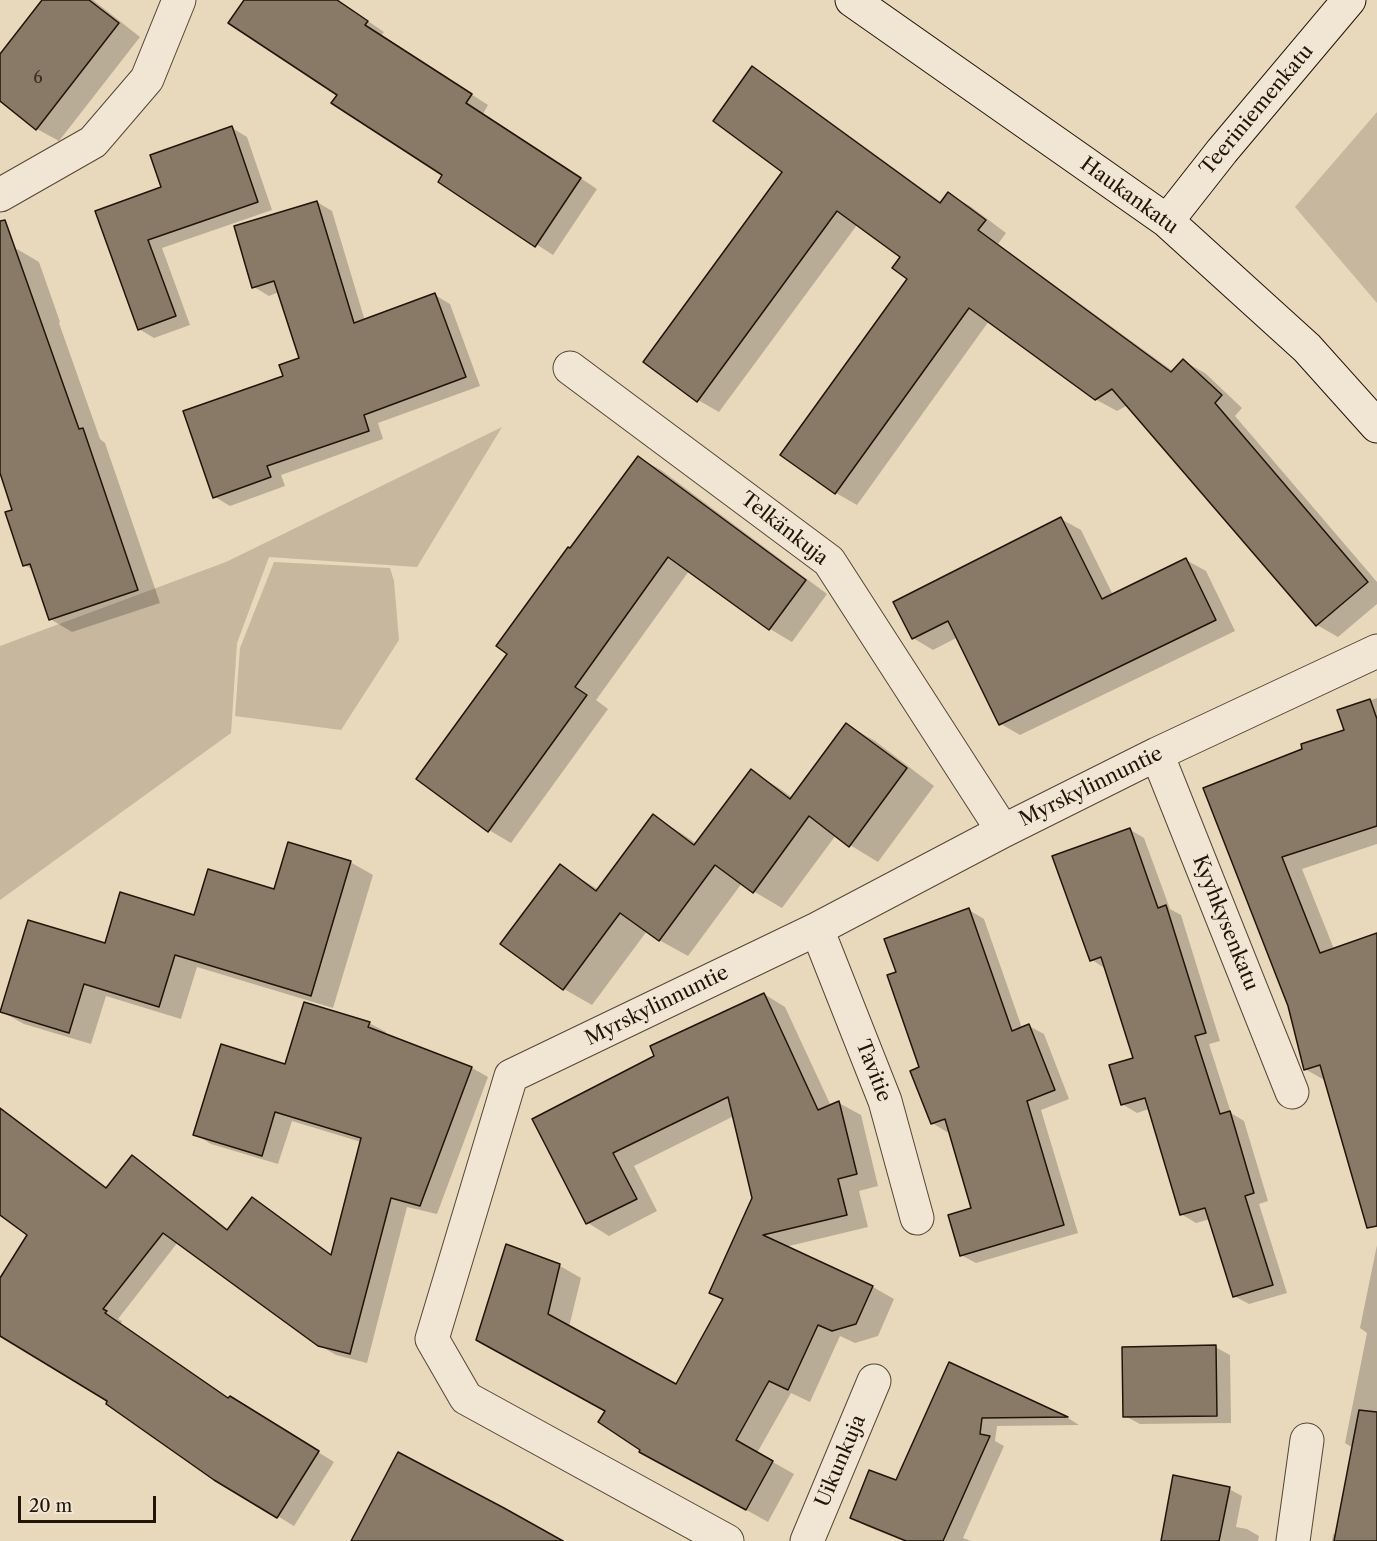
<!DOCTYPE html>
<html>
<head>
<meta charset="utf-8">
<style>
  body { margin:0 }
  #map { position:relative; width:1377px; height:1541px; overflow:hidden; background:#e8d8bc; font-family:"Libre Caslon Text",serif }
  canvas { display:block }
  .scale { position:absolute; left:18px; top:1496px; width:138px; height:27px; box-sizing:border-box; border:3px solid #211509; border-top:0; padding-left:8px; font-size:18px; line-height:21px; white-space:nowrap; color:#211509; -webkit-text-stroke:4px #f0e6d3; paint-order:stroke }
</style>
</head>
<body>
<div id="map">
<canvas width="1377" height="1541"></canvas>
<div class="scale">20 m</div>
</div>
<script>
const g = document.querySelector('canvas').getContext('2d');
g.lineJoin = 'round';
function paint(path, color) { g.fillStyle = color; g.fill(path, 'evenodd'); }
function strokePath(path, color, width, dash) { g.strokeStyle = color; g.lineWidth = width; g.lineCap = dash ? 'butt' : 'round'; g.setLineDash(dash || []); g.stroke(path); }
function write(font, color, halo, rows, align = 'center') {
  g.font = font + ' "Libre Caslon Text",serif'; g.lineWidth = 4.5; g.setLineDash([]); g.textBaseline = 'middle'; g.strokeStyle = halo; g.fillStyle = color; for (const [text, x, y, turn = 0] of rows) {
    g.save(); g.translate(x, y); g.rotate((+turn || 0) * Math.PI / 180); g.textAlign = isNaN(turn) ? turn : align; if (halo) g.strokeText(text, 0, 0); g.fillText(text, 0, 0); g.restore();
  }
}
paint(new Path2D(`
  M 1377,112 L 1377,303 L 1295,207 Z
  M 502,427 L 417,567 L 269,557 L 237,643 L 231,733 L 0,900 L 0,646 L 226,562 Z
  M 274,562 L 390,568 L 394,581 L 399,640 L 341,730 L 235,716 L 240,648 Z`), '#c6b79e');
paint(new Path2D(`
  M 44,0 L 93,0 L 140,37 L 59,141 L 37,129 L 0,100 L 0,56 Z
  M 246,0 L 337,0 L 384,32 L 381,36 L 488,105 L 483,114 L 597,189 L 553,255 L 440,182 L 444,175 L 339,95 Z
  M 753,68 L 774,81 L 942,203 L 948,194 L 970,206 L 1006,233 L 998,244 L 1174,372 L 1183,361 L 1205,373 L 1242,408 L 1235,416 L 1377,582 L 1377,604 L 1338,637 L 1317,625 L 1128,405 L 1117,411 L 1095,399 L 989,321 L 857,505 L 836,493 L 909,279 L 902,257 L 857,225 L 719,412 L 698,400 L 784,171 Z
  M 232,128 L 247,137 L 272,210 L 162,248 L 190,325 L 154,338 L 139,329 L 97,212 L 163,188 Z
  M 317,202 L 332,211 L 365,321 L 435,295 L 450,304 L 480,386 L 378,423 L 383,439 L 281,475 L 285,486 L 230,506 L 215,497 L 285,377 L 301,359 L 279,292 L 269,296 L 254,287 Z
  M 17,249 L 39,262 L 60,322 L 59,323 L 100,439 L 105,443 L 160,603 L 72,632 L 50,619 L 34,570 L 24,565 L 14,511 L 0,470 L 0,255 Z
  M 639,458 L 661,470 L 827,594 L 792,642 L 770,629 L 689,571 L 596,700 L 608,709 L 511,843 L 489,830 L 510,653 Z
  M 1061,519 L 1081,530 L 1113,595 L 1186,560 L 1206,571 L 1235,631 L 1020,735 L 1001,724 L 958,637 L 933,650 L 913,638 Z
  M 1377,698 L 1377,844 L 1302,869 L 1334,949 L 1377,934 L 1377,1206 L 1326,1081 L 1305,1069 L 1289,1006 L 1205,789 L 1304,749 L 1346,731 L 1339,711 Z
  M 847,725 L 875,741 L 934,786 L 878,862 L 850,845 L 836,835 L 782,908 L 753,891 L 742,883 L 688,956 L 659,940 L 647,931 L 592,1005 L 564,989 L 502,943 L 560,866 L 599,890 L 653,816 L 681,833 L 697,844 L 751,771 L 779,788 L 793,798 Z
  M 1129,829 L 1144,838 L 1170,909 L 1181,915 L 1220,1041 L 1209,1044 L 1231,1113 L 1244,1121 L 1268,1201 L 1259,1204 L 1287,1293 L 1249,1304 L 1234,1296 L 1210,1219 L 1196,1223 L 1181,1214 L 1149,1109 L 1137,1113 L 1122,1104 L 1135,1059 L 1106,969 L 1092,960 Z
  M 350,862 L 373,875 L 333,1008 L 197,967 L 181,1019 L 106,996 L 91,1044 L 24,1024 L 2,1012 L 106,945 L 275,891 Z
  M 969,910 L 984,919 L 1022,1028 L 1029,1026 L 1044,1034 L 1069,1099 L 1041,1110 L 1078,1233 L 976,1263 L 961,1255 L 973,1209 L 950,1131 L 947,1132 L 932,1123 L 921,1068 L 898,973 Z
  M 764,994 L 785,1007 L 831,1106 L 839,1103 L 861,1115 L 878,1186 L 859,1191 L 868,1227 L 785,1247 L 873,1287 L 894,1299 L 878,1336 L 855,1343 L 840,1336 L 810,1402 L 791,1393 L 757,1453 L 794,1474 L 768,1522 L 663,1464 L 642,1450 L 607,1411 L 499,1351 L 560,1266 L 581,1278 L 569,1327 L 677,1386 L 724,1299 L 754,1198 L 734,1116 L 634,1166 L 657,1211 L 609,1236 L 588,1223 L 534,1119 L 656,1057 Z
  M 369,1023 L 386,1032 L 385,1035 L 472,1068 L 488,1077 L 437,1214 L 407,1207 L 367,1363 L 336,1355 L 319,1345 L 178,1242 L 118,1319 L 122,1321 L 121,1324 L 230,1399 L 246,1407 L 334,1462 L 294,1526 L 215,1478 L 109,1401 L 0,1334 L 0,1281 L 29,1234 L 0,1213 L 0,1119 L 4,1113 L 21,1123 L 108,1188 L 132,1157 L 148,1167 L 229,1230 L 252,1199 L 268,1208 L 332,1255 L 361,1142 L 292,1121 L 278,1164 L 211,1144 L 195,1134 L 286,1066 Z
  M 1377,1245 L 1377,1541 L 1332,1541 L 1333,1534 L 1336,1535 L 1353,1448 L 1345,1443 L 1367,1333 L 1360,1328 Z
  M 1215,1347 L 1230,1355 L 1231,1423 L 1140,1424 L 1125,1416 Z
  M 950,1364 L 1068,1418 L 1079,1425 L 997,1426 L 995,1441 L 1004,1446 L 963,1538 L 971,1541 L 903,1541 L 866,1526 L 852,1518 L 896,1482 Z
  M 1229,1489 L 1242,1496 L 1236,1527 L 1247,1529 L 1259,1536 L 1258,1541 L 1163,1541 Z`), '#0003');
const building = new Path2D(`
  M 42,0 L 89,0 L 119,23 L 36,130 L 0,101 L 0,54 Z
  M 244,0 L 337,0 L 368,21 L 365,25 L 472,94 L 466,103 L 581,178 L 535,247 L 438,182 L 442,175 L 331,103 L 337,95 L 228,23 Z
  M 752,66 L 940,203 L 948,192 L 986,220 L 978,230 L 1171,372 L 1183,359 L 1222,395 L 1215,403 L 1368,582 L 1316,626 L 1112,389 L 1095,400 L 969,308 L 835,494 L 780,455 L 907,279 L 892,268 L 900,257 L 837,211 L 697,402 L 643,362 L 782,172 L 713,121 Z
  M 232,126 L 258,202 L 148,240 L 176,316 L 138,330 L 95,211 L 161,187 L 150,155 Z
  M 317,201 L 354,323 L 435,293 L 466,377 L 364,415 L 369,431 L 267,466 L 271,477 L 213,498 L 183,411 L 283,376 L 279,365 L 299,358 L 274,281 L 252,288 L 234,226 Z
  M 5,220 L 79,429 L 83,428 L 138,590 L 49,620 L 30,564 L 23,566 L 5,512 L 12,510 L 0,473 L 0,221 Z
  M 638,456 L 806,580 L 769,630 L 668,557 L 575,687 L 587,695 L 488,832 L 416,779 L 507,654 L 496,646 L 568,547 L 570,548 Z
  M 1061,517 L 1102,599 L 1186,558 L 1216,620 L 999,725 L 948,621 L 912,639 L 893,602 Z
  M 1370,699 L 1377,719 L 1377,826 L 1282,857 L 1320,953 L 1377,933 L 1377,1226 L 1367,1228 L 1320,1065 L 1304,1070 L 1288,1006 L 1203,788 L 1302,749 L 1301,744 L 1344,730 L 1337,710 Z
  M 846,723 L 907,768 L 849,847 L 809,816 L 753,893 L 715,865 L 659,941 L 620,913 L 563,990 L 500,944 L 560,864 L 596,891 L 653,814 L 694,845 L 751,769 L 790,799 Z
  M 1130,828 L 1158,908 L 1166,905 L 1206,1033 L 1195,1036 L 1220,1114 L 1230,1111 L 1254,1193 L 1245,1196 L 1273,1285 L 1233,1297 L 1205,1208 L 1180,1215 L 1145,1098 L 1121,1105 L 1109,1065 L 1133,1058 L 1101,957 L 1090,961 L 1052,856 Z
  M 288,842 L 351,861 L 311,996 L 175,955 L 159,1007 L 84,984 L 69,1033 L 0,1012 L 28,920 L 105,943 L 120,892 L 194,915 L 208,869 L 274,889 Z
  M 969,908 L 1012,1031 L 1029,1024 L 1055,1090 L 1027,1101 L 1064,1225 L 960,1256 L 948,1215 L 971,1208 L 945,1119 L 931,1124 L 910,1071 L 919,1067 L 887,975 L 896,972 L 884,939 Z
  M 764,993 L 818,1110 L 839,1101 L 857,1174 L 838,1179 L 847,1215 L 763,1235 L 873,1286 L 856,1324 L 832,1331 L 818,1325 L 788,1390 L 769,1381 L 736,1440 L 773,1461 L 746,1510 L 639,1452 L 640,1450 L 598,1422 L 605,1411 L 476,1340 L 506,1244 L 560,1264 L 548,1314 L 676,1384 L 723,1299 L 709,1293 L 752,1198 L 728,1097 L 613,1153 L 637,1199 L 586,1224 L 532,1119 L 654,1056 L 650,1046 Z
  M 304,1002 L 370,1022 L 368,1027 L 472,1067 L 420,1206 L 391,1198 L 350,1354 L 318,1346 L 163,1233 L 103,1309 L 107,1311 L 105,1313 L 228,1398 L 230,1396 L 319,1451 L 277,1518 L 214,1480 L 106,1404 L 107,1401 L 0,1336 L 0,1278 L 27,1235 L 0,1215 L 0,1108 L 106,1188 L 132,1155 L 227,1230 L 252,1197 L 331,1255 L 361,1138 L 275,1112 L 262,1156 L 193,1135 L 221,1044 L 285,1064 Z
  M 1216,1345 L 1217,1416 L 1123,1417 L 1122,1347 Z
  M 949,1362 L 1068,1417 L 982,1418 L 980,1434 L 990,1436 L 943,1541 L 906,1541 L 850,1518 L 869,1470 L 896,1480 Z
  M 1359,1410 L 1377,1412 L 1377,1541 L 1334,1541 Z
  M 398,1452 L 504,1508 L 563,1541 L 351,1541 Z
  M 1173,1475 L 1230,1487 L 1219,1541 L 1161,1541 Z`);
paint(building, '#887a66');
strokePath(building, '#211509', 1.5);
const street = new Path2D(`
  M 0,195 L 93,142 L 147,79 L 179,0
  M 570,368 L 829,561 L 1003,831
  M 1157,754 L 1292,1092
  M 817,929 L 885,1101 L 917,1218
  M 727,1541 L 466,1398 L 432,1339 L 511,1076 L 817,929 L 1003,831 L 1157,754 L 1377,651
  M 807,1541 L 874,1381
  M 1293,1541 L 1307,1440`);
const secondary = new Path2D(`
  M 852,0 L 1167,221 L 1307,348 L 1377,426
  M 1167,221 L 1222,151 L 1349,0`);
strokePath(street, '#534636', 35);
strokePath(secondary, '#211509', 35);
strokePath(street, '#f0e6d3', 33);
strokePath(secondary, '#f0e6d3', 33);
write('16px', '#3b2e20', null, [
  ["6",38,78]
]);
write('20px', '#211509', '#f0e6d3', [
  ["Teeriniemenkatu",1257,110,-50],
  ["Haukankatu",1129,196,36],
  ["Telkänkuja",784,529,38],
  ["Myrskylinnuntie",1091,787,-26],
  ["Kyyhkysenkatu",1225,923,68],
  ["Myrskylinnuntie",657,1006,-26],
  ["Tavitie",873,1071,69],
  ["Uikunkuja",841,1461,-67]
]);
</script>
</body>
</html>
